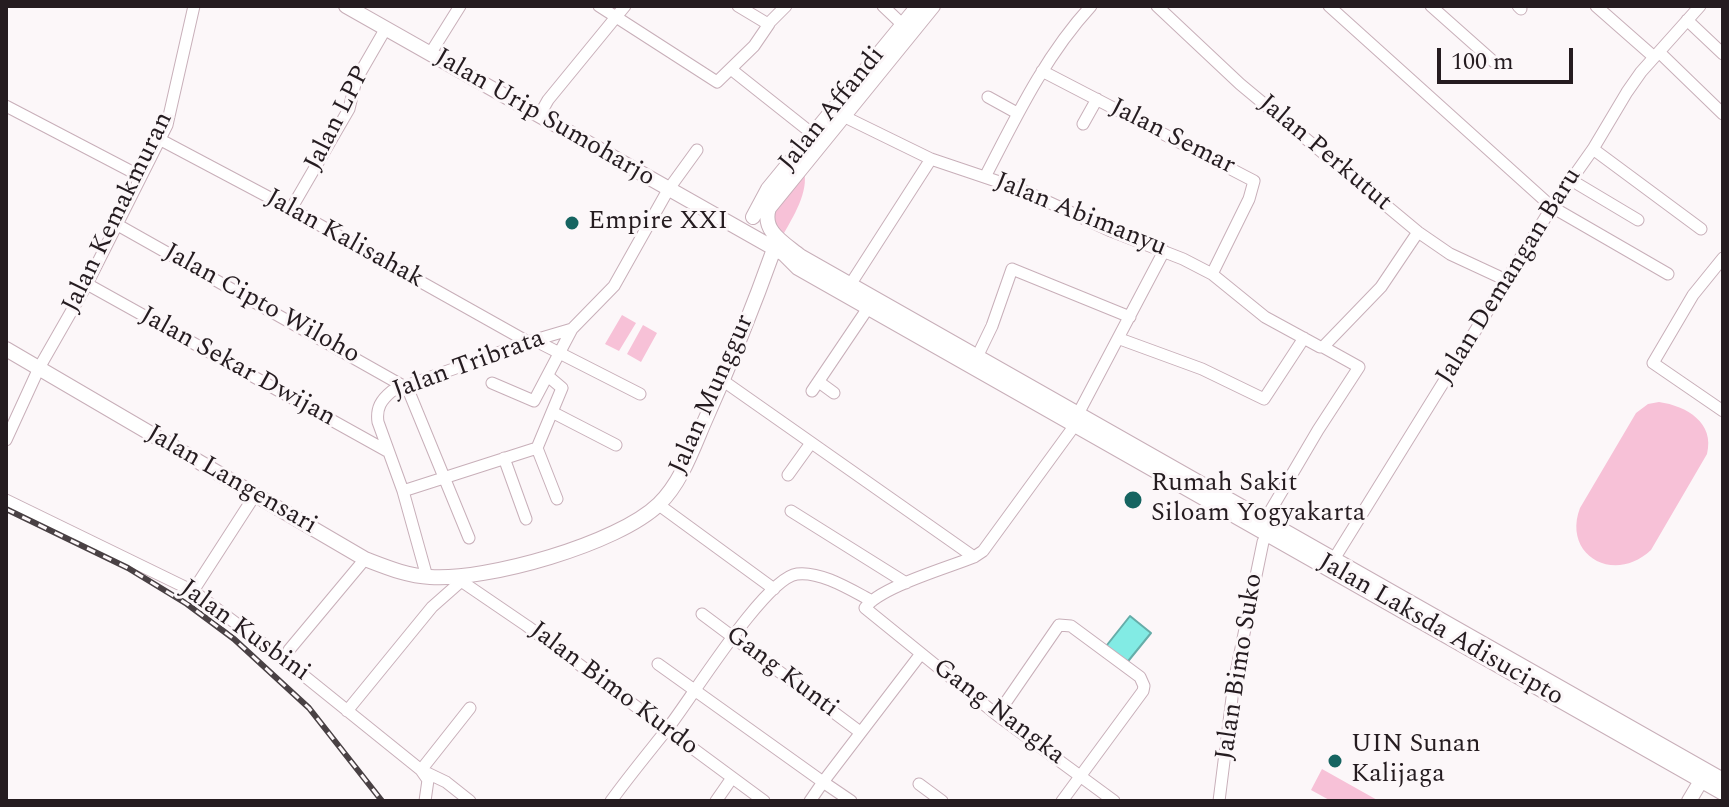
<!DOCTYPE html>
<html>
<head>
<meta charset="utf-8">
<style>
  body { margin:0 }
  #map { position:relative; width:1729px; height:807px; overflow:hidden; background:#fcf7f9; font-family:Spectral,serif }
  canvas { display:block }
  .frame { position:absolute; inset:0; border:8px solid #251c20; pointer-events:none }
  .scale { position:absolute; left:1437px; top:48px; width:136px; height:36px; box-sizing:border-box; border:4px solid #251c20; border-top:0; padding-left:10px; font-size:24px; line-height:28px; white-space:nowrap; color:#251c20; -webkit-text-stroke:6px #fcf7f9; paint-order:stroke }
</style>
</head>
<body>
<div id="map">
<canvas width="1729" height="807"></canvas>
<div class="frame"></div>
<div class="scale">100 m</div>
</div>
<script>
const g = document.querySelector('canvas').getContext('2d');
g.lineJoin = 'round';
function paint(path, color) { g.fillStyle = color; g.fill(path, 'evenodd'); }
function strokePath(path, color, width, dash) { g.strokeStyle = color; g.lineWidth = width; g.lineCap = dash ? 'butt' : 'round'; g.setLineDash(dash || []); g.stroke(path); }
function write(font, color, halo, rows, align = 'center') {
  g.font = font + ' Spectral,serif'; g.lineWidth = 6; g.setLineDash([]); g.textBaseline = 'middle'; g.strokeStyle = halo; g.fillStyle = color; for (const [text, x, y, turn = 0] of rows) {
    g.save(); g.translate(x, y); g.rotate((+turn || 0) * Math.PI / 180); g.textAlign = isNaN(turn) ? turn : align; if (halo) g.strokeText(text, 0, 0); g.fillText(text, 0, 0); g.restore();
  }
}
paint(new Path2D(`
  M 804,171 C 809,192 793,217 783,235 L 775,230 L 771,214 Z
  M 622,315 L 636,323 L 619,351 L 605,344 Z
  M 643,325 L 657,333 L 641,362 L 627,354 Z
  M 1659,402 C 1687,406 1715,423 1707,454 L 1651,550 C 1614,585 1562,555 1580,508 L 1636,413 L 1648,404 Z
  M 1322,769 L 1379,801 L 1331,801 L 1311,790 Z`), '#f7c1d7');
const water = new Path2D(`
  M 1130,616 L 1151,633 L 1125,665 L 1103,650 Z`);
paint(water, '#82ebe4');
strokePath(water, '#66ada9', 2);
const minor = new Path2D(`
  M 599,6 L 717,82 L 754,46 L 769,24
  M 738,6 L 768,24 L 786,6
  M 883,6 L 903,25
  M 1157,6 L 1240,84 L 1418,232 L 1450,254 L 1506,280
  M 1329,6 L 1552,207 L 1668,274
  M 1431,6 L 1494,62
  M 1518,6 L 1521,9
  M 1596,6 L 1654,57
  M 1687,20 L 1723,54
  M 1659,52 L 1723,114
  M 430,54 L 460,6
  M 732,70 L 819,139
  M 1042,71 L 1254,181 L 1249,199 L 1212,274
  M 988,97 L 1017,113
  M 6,106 L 140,176
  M 539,116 L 548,100 L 625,6
  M 843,116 L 931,159 L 1020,189 L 1111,231 L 1183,259 L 1212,274 L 1265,317 L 1320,347 L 1324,346 L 1381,287 L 1418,232
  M 1083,124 L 1097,99
  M 159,139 L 291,209 L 528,342
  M 1593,149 L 1701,229
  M 985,177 C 1016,117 1045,56 1091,6
  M 1571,180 L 1638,220
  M 291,209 L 349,109 L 356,80 L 386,28
  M 116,224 L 405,387
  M 1723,258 L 1693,295 L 1653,363 L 1723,411
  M 87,284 L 387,451
  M 850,285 L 931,159
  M 1120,339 L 1202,369 L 1264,399 L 1304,338
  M 534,340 L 640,394
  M 977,357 L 992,326 L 1012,269 L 1130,317
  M 549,377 L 562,388 L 552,412 L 616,445
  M 722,380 L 974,557
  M 819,382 L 834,393
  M 492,383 L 534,401 L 572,329
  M 407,387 L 469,538
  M 812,391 L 868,308
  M 1078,414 L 1164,251
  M 1075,425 L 983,551 L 974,557 C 947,568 880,587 865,608 L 997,715 L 1114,801
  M 6,440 L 39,368 L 87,284 L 167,125 L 194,6
  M 537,448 L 557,499
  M 504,458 L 526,519
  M 788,475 L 811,443
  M 403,491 L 537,448 L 552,412
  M 6,500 L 193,591 L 282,658 L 421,770 L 428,780 L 425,801
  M 659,505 L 774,589
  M 791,511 L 906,583
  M 1265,520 L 1318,430 L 1359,367 L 1323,347
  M 1334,559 L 1552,207 L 1593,149 L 1627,92 L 1641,72 L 1700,6
  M 427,577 L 403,491 L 378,422 C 376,408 381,400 392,391 L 528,342 L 572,329 L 614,286 L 668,190 L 697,150
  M 461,581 L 527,626 L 764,801
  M 193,591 L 255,495
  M 702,614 L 860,732
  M 289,650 L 365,559
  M 658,664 L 823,782 L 920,655
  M 470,708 L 421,770 L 446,782 L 470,801
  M 347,711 L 432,607 L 466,577
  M 997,715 L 1059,625 L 1071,626 L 1140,677 L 1144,686 L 1143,691 L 1062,801
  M 919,784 L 942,801
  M 611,801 C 629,776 649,752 668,728 C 691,699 765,578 797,574 C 821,571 851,590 872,601
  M 716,801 L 732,778
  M 810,801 L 823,782 L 851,801
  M 1219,801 L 1234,682 L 1263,542 L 1268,533`);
const major = new Path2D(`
  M 346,6 L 784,254 L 798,268 L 1723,793
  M 753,217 L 768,189 L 918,6
  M 784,254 L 800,256 L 1723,780
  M 800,256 C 784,243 761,231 769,208 L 933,6
  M 6,349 L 365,559 C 386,567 407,576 430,577 C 486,581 618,544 659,504 C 680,484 692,451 703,425 C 729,367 753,308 774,249
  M 1689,801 L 1705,774`);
strokePath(minor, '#c8afb9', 13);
strokePath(major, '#c8afb9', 16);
strokePath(minor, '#fff', 11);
strokePath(major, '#fff', 14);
const rail = new Path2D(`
  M 6,509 L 128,568 L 187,604 L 234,639 L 309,708 L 382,801`);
strokePath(rail, '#494144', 6);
strokePath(rail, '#fcf7f9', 3, [9]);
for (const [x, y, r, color] of [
  [572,223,8,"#166461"],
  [1133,500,10,"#166461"],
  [1335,761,8,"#166461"]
]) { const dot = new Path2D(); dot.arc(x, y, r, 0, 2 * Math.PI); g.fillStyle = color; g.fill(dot); strokePath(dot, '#fcf7f9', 3); }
write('26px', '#251c20', '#fcf7f9', [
  ["Jalan Affandi",833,110,-51],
  ["Jalan LPP",339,119,-63],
  ["Jalan Urip Sumoharjo",544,119,30],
  ["Jalan Semar",1172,138,27],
  ["Jalan Perkutut",1324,154,40],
  ["Jalan Kemakmuran",119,213,-64],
  ["Jalan Abimanyu",1080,216,22],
  ["Jalan Kalisahak",344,240,29],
  ["Jalan Demangan Baru",1510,277,-58],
  ["Jalan Cipto Wiloho",261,305,29],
  ["Jalan Tribrata",469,366,-20],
  ["Jalan Sekar Dwijan",237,368,29],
  ["Jalan Munggur",713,395,-66],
  ["Jalan Langensari",231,481,30],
  ["Jalan Laksda Adisucipto",1440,631,30],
  ["Jalan Kusbini",244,632,36],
  ["Jalan Bimo Suko",1241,667,-81],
  ["Gang Kunti",781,673,37],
  ["Jalan Bimo Kurdo",613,690,37],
  ["Gang Nangka",998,713,37]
]);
write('26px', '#251c20', '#fcf7f9', [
  ["Empire XXI",588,223],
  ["Rumah Sakit",1151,485],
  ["Siloam Yogyakarta",1151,515],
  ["UIN Sunan",1351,746],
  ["Kalijaga",1351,776]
], 'left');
</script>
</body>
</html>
